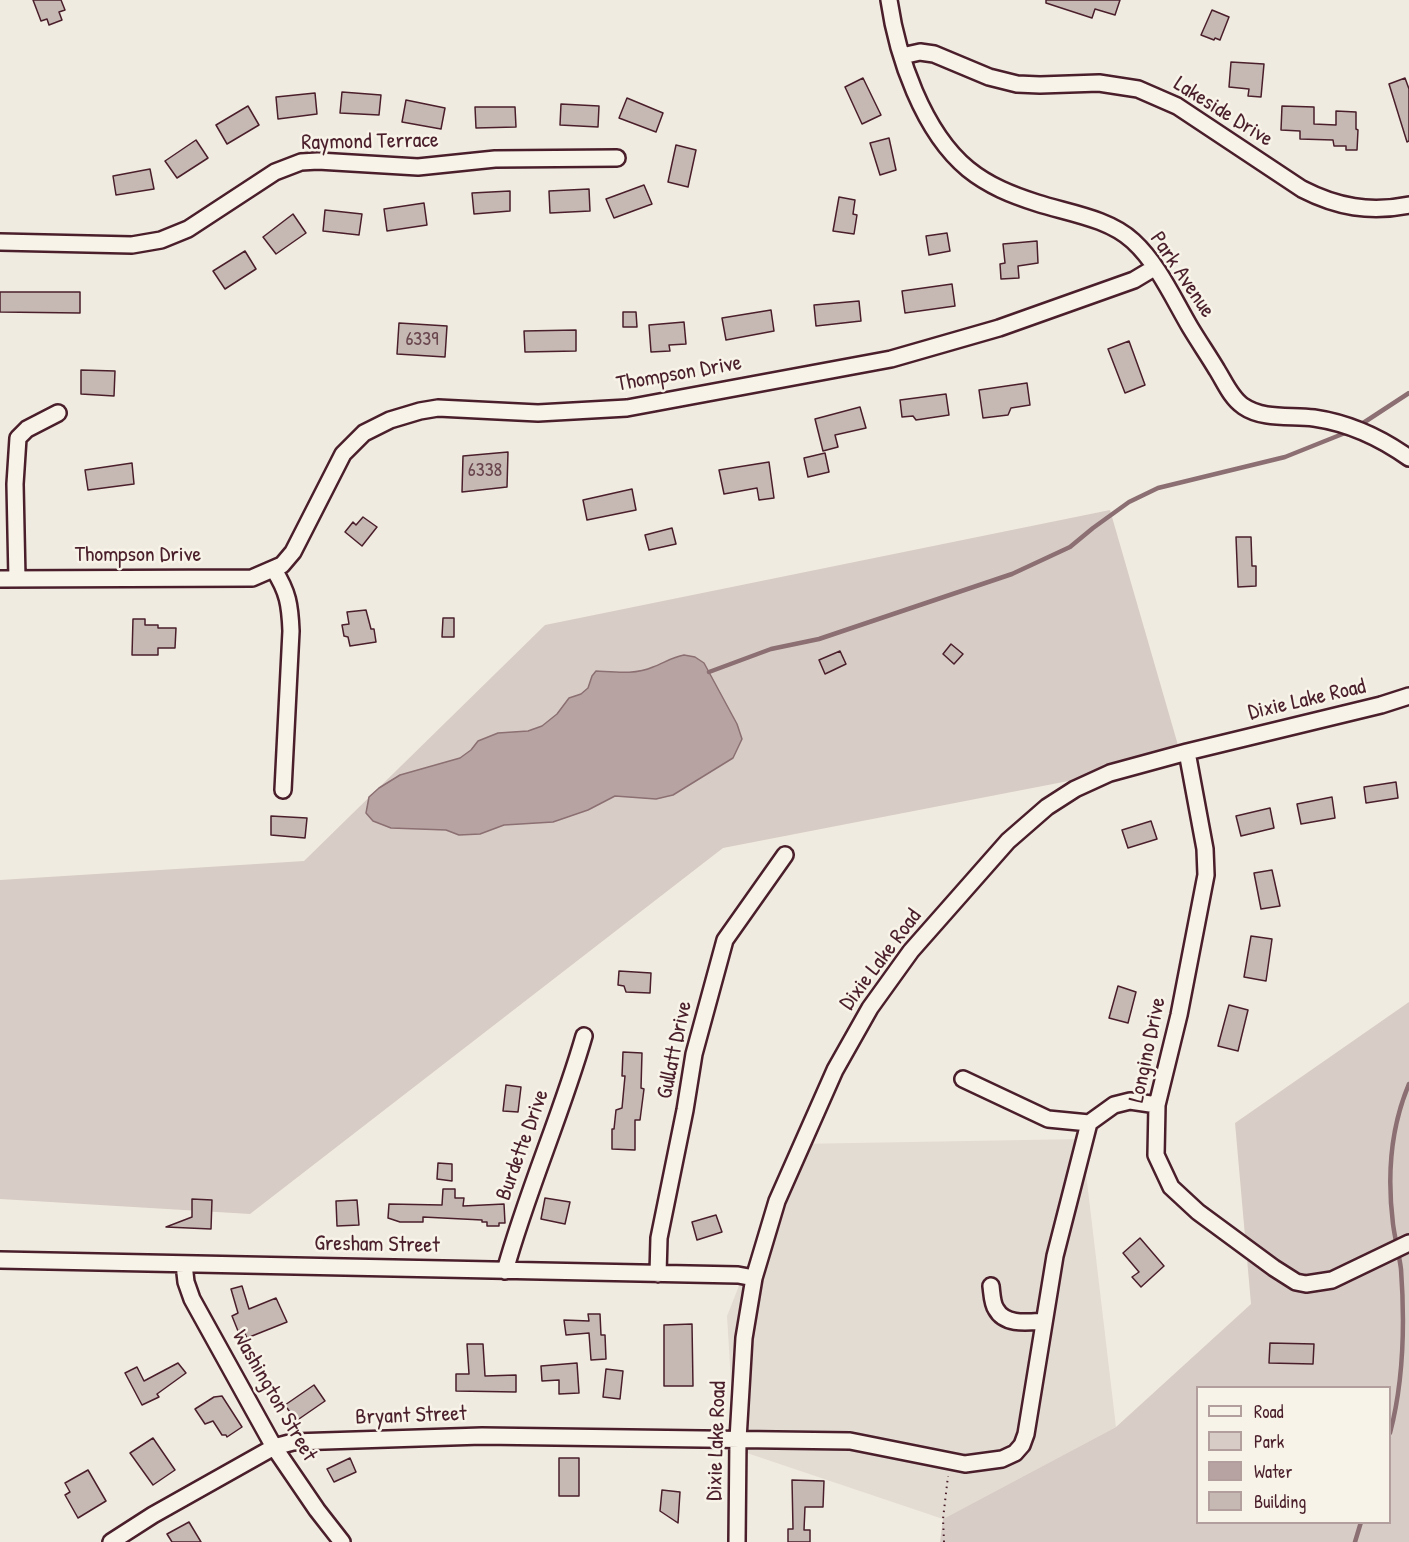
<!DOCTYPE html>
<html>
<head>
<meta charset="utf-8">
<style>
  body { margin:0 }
  #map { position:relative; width:1409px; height:1542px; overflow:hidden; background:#f0ebe0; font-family:"Patrick Hand",sans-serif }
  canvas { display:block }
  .legend { position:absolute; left:1196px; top:1386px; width:195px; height:138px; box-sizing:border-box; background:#f7f3e8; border:2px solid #b29e9c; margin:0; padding:8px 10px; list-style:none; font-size:18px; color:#4a1f2b }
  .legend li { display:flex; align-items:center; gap:12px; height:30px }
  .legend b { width:30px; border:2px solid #b29e9c }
</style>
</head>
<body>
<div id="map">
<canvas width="1409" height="1542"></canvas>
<ul class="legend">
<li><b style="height:8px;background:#f7f3e8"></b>Road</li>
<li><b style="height:16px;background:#d8cdc6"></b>Park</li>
<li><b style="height:16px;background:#b7a4a2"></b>Water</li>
<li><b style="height:16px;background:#c6b8b3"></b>Building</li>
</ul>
</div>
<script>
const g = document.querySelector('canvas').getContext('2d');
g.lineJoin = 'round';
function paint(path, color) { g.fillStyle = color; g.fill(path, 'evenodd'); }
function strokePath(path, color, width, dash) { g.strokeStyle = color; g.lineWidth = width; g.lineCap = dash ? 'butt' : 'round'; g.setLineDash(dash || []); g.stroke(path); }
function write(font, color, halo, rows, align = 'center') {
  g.font = font + ' "Patrick Hand",sans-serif'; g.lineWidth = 5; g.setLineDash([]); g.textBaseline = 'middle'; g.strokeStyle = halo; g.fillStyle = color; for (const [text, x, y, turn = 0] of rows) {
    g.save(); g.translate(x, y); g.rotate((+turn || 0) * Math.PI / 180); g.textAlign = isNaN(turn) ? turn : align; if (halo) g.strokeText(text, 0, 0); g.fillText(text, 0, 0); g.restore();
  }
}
paint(new Path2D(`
  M 1082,1139 L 1116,1427 L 943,1519 L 735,1449 L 727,1316 L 795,1144 Z`), '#e3dcd2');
paint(new Path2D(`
  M 1110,510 L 1182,759 L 723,848 L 250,1214 L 0,1199 L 0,880 L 304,861 L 545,625 Z
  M 1409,1002 L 1409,1542 L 940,1542 L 943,1519 L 1116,1427 L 1251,1304 L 1235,1123 ZM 1198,1388 L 1390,1388 L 1390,1522 L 1198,1522 Z`), '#d8cdc6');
const water = new Path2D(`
  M 684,655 L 695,657 L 704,663 L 737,724 L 742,739 L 733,758 L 673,795 L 656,799 L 615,796 L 588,810 L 553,822 L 504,825 L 480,834 L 459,835 L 446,830 L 391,828 L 373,821 L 366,813 L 369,797 L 379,788 L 400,775 L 460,758 L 471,750 L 478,741 L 498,733 L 528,731 L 542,726 L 557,714 L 569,698 L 581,694 L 588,688 L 592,676 L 596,671 C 615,672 635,675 653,667 C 664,663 672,657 684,655 Z`);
paint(water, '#b7a4a2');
strokePath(water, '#8b6f72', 1.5);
strokePath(new Path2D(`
  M 1357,427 L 1409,393
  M 709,672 L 771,649 L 819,639 L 1012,574 L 1070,547 L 1093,528 L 1129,502 L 1158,488 L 1285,457 L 1350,431
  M 1390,1433 C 1404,1380 1405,1324 1401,1269 C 1399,1254 1395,1239 1393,1224 C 1387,1176 1390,1129 1409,1084
  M 1355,1542 L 1361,1522`), '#8b6f72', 4.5);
const building = new Path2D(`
  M 33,0 L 61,0 L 65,10 L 59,12 L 62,20 L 49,25 L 47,19 L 41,21 Z
  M 1046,0 L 1120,0 L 1115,15 L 1095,9 L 1092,18 L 1046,3 Z
  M 1212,10 L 1229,17 L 1220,40 L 1215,38 L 1214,40 L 1201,35 Z
  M 1231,62 L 1264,64 L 1261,97 L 1248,96 L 1249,89 L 1229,87 Z
  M 863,78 L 881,115 L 862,124 L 845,87 Z
  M 1405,78 L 1409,89 L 1409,141 L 1407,142 L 1389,84 Z
  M 342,92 L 381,95 L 379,115 L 340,113 Z
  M 315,93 L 317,114 L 278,119 L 276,97 Z
  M 627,98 L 663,113 L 656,132 L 619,118 Z
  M 406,100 L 445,108 L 441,129 L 402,122 Z
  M 561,104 L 599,106 L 598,127 L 560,125 Z
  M 248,106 L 259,125 L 227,144 L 216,125 Z
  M 1282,106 L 1314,107 L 1314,124 L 1336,125 L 1336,111 L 1356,112 L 1356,129 L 1358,130 L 1357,150 L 1346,150 L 1346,146 L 1334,146 L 1333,140 L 1300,139 L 1300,131 L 1281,130 Z
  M 475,107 L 515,107 L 516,127 L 476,128 Z
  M 889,138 L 896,170 L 880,175 L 870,143 Z
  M 196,140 L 208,158 L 177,178 L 165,161 Z
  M 676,145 L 696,150 L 688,187 L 668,182 Z
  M 150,169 L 154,189 L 116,195 L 113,176 Z
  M 644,185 L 652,204 L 614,218 L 606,199 Z
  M 589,189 L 590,211 L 550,213 L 549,191 Z
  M 510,191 L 510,211 L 474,214 L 472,193 Z
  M 839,197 L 855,200 L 853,214 L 857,215 L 854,234 L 833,231 Z
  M 424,203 L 427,225 L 387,231 L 384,209 Z
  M 325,210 L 362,214 L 359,235 L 323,231 Z
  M 293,214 L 306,233 L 276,254 L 263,237 Z
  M 947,233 L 950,251 L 929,255 L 926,236 Z
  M 1037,241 L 1038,263 L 1018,266 L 1019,278 L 1001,279 L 1000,264 L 1005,263 L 1003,244 Z
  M 245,251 L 256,269 L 225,289 L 213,271 Z
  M 952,284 L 955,306 L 905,313 L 902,291 Z
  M 0,292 L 80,292 L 80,313 L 0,312 Z
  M 859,301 L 861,321 L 816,326 L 814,305 Z
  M 771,310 L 774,331 L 726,340 L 722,318 Z
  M 623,312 L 636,312 L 637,327 L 623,327 Z
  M 684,322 L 686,344 L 669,345 L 670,351 L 651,352 L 649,325 Z
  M 399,323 L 447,326 L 445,357 L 397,354 Z
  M 576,330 L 576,351 L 525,352 L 524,331 Z
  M 1129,341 L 1145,385 L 1125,393 L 1108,349 Z
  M 81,370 L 115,371 L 114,396 L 81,394 Z
  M 1027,383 L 1030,405 L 1011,408 L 1008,415 L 983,418 L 979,390 Z
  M 946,394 L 949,415 L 916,420 L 913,416 L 902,417 L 900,400 Z
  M 860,407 L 866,428 L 835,435 L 838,447 L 823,451 L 815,419 Z
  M 508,452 L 507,487 L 462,492 L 463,456 Z
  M 825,453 L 829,472 L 808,477 L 804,458 Z
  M 769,462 L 774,498 L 759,500 L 757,488 L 724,494 L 719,470 Z
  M 132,463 L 134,484 L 88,490 L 85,470 Z
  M 632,489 L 636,510 L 587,520 L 583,500 Z
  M 363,517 L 377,527 L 362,546 L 345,532 L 353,522 L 356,525 Z
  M 672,528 L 676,544 L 649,550 L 645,535 Z
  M 1236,537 L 1251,537 L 1252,566 L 1256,566 L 1256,586 L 1238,587 Z
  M 366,610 L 371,629 L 374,629 L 376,642 L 350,646 L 348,637 L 344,636 L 342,625 L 349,624 L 347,612 Z
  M 443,618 L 454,618 L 454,637 L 442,637 Z
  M 133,619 L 145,619 L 145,625 L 158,625 L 158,628 L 176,628 L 175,648 L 158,648 L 158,655 L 132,655 Z
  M 951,644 L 963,654 L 954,664 L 943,654 Z
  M 840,651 L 846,664 L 825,674 L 819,660 Z
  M 1396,782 L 1398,798 L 1366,803 L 1364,787 Z
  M 1332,797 L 1335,818 L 1301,824 L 1297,804 Z
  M 1270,808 L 1274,828 L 1241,836 L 1236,816 Z
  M 271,816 L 307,818 L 305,838 L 271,835 Z
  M 1151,821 L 1157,839 L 1128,848 L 1122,830 Z
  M 1272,870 L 1280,906 L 1261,909 L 1254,873 Z
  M 1251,936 L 1272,939 L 1266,981 L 1244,977 Z
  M 619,971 L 651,973 L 650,993 L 626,992 L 624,986 L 618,985 Z
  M 1118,986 L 1136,992 L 1128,1023 L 1109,1018 Z
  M 1229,1005 L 1248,1010 L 1238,1051 L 1218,1046 Z
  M 623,1052 L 642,1053 L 641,1088 L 644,1089 L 640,1120 L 635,1120 L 635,1150 L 612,1149 L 612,1129 L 614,1129 L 616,1110 L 622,1108 L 625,1076 L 622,1076 Z
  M 506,1085 L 521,1087 L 518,1112 L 503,1111 Z
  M 438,1163 L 452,1164 L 452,1181 L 437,1179 Z
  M 443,1189 L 455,1189 L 455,1198 L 464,1198 L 463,1206 L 504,1204 L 505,1223 L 499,1223 L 499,1226 L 487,1226 L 487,1222 L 482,1222 L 482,1220 L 423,1217 L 423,1222 L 400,1222 L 388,1218 L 389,1204 L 442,1205 Z
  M 545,1198 L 570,1202 L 565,1224 L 541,1219 Z
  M 192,1199 L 212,1200 L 211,1229 L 166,1227 L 192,1217 Z
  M 357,1200 L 359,1225 L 337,1226 L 336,1201 Z
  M 716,1215 L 722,1232 L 697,1240 L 692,1222 Z
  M 1140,1238 L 1164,1266 L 1141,1287 L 1132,1277 L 1139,1272 L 1123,1253 Z
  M 242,1286 L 249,1309 L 276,1298 L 287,1322 L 247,1338 L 243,1329 L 238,1331 L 232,1316 L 238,1313 L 231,1289 Z
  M 588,1314 L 600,1314 L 601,1335 L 605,1335 L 606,1359 L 591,1360 L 589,1333 L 566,1335 L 564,1320 L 589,1321 Z
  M 692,1324 L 693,1386 L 664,1386 L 664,1325 Z
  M 1270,1343 L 1314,1344 L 1313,1364 L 1269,1363 Z
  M 467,1344 L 483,1344 L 485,1376 L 516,1375 L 516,1392 L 456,1391 L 456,1374 L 469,1374 Z
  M 178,1363 L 186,1373 L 157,1394 L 159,1397 L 142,1405 L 125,1373 L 137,1367 L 144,1381 Z
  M 577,1363 L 579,1393 L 559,1394 L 559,1380 L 542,1381 L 541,1366 Z
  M 606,1369 L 623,1371 L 620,1399 L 603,1397 Z
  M 314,1385 L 325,1401 L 296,1421 L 285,1405 Z
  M 222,1396 L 242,1427 L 227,1437 L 226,1435 L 222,1435 L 213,1421 L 205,1424 L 195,1409 L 214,1397 Z
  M 153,1438 L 175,1470 L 153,1485 L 130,1453 Z
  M 350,1458 L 356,1472 L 334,1482 L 327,1469 Z
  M 559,1458 L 579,1458 L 579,1496 L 559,1496 Z
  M 88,1470 L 106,1501 L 78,1518 L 65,1495 L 70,1492 L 65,1483 Z
  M 792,1480 L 824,1481 L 823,1507 L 805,1507 L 804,1530 L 810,1530 L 810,1542 L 788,1542 L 788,1529 L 793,1529 Z
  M 662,1490 L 680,1492 L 678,1523 L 660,1511 Z
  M 189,1522 L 201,1542 L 172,1542 L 167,1534 Z`);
paint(building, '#c6b8b3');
strokePath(building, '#4a1f2b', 1.5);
const minor = new Path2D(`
  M 889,0 C 897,56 923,132 968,169 C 989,186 1012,195 1037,203 C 1068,213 1108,218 1133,241 C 1158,264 1173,298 1190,327 C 1199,342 1208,355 1217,370 C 1224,381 1231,398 1243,406 C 1263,420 1291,415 1314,418 C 1348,423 1381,438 1409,458
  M 902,56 L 920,52 L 934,54 L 989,77 L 1017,84 L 1040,85 L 1099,83 L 1138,89 L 1177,106 L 1302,189 C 1337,207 1370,213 1409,205
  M 0,242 L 132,245 L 161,240 L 188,229 L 275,172 L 301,162 L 318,161 L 418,167 L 495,159 L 617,158
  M 274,570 C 288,592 290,605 291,631 L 283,790
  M 0,579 L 252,578 L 282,565 L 293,552 L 343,454 L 364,433 L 390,420 L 420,411 L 438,408 L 538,413 L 627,408 L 891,359 L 999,328 L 1134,280 L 1154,268
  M 17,579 L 15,484 L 18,438 L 27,429 L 58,413
  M 1187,752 L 1205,849 L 1206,875 L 1179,1015 L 1157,1105 L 1156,1155 L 1171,1187 L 1198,1212 L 1274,1268 L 1296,1282 L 1306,1284 L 1332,1280 L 1409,1243
  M 963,1079 L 1048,1119 L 1089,1123
  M 0,1260 L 738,1275 L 754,1278
  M 184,1264 L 186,1282 L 192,1299 L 274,1447 L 317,1510 L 342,1542
  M 505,1271 C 527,1191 561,1116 584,1036
  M 658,1274 L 659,1238 L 685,1110 L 694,1054 L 725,940 L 785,855
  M 991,1286 C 992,1293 992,1303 996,1309 C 1005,1326 1029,1322 1044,1321
  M 111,1542 L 153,1515 L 274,1447 L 293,1442 L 482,1436 L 850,1441 L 965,1464 L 1002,1459 L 1015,1453 L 1022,1445 L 1026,1434 L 1055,1256 L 1089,1123 L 1114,1105 L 1130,1101 L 1157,1105
  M 737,1542 L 738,1439 L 744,1338 L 754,1278 L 777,1201 L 835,1070 L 870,1008 L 911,951 L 1008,841 L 1047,807 L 1075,789 L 1110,773 L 1187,752 L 1381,705 L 1409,696`);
strokePath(minor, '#4a1f2b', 20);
strokePath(new Path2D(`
  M 944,1542 L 943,1519 L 948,1476`), '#4a1f2b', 2, [1.5, 4.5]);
strokePath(minor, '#f7f3e8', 15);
write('20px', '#69454d', null, [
  ["6339",422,340],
  ["6338",485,471]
]);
write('22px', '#4a1f2b', '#f7f3e8', [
  ["Lakeside Drive",1223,112,32],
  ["Raymond Terrace",370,142,-1],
  ["Park Avenue",1182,275,56],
  ["Thompson Drive",679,374,-10],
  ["Thompson Drive",138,555],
  ["Dixie Lake Road",1307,700,-13],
  ["Dixie Lake Road",881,960,-53],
  ["Gullatt Drive",675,1050,-78],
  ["Longino Drive",1148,1050,-78],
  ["Burdette Drive",523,1145,-70],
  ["Gresham Street",377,1245,1],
  ["Washington Street",274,1396,60],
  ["Bryant Street",411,1416,-2],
  ["Dixie Lake Road",717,1441,-88]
]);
</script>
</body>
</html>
